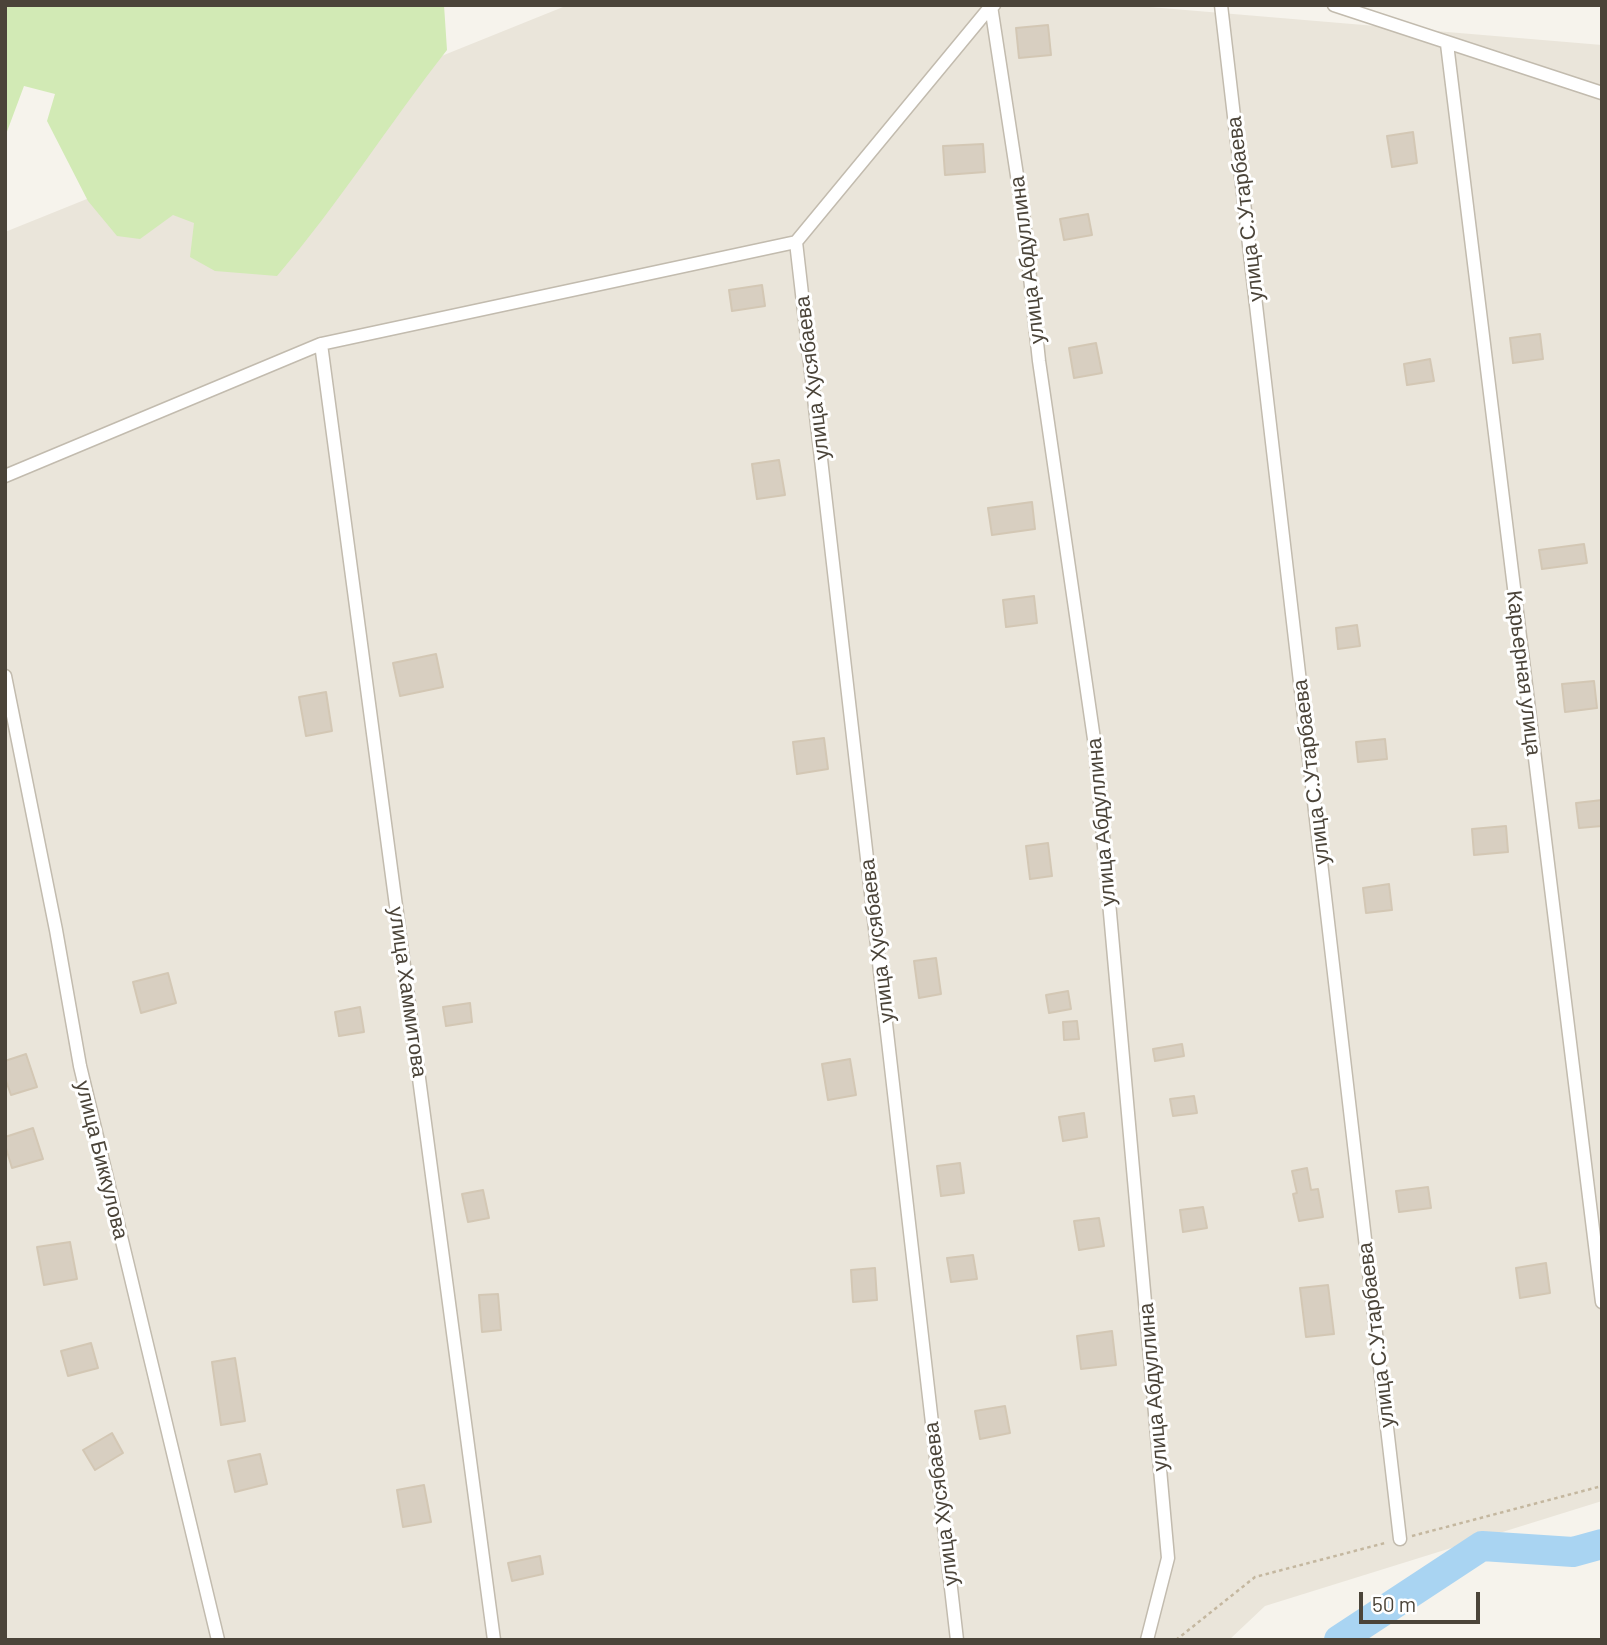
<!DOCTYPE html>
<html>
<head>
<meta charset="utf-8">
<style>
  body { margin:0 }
  #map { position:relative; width:1607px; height:1645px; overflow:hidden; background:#f6f3ec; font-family:Barlow,sans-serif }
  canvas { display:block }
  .frame { position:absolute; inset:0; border:7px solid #4b4439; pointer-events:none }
  .scale { position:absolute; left:1359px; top:1592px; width:121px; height:32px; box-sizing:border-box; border:4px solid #4b4439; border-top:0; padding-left:9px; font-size:21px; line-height:24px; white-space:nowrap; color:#4b4439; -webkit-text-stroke:5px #fff; paint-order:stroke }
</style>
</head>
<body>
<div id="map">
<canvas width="1607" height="1645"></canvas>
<div class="frame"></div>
<div class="scale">50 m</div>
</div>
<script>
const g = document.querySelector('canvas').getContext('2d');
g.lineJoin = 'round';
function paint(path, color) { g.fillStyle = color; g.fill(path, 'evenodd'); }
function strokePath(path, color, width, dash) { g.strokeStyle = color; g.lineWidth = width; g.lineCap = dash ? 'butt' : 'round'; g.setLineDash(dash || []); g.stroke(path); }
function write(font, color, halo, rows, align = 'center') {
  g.font = font + ' Barlow,sans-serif'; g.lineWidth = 6; g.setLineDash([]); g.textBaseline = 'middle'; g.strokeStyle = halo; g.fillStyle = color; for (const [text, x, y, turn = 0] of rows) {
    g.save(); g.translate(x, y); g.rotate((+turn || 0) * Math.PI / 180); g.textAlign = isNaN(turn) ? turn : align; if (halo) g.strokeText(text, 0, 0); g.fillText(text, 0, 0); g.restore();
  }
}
paint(new Path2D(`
  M 568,5 L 1126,5 L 1602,45 L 1602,1501 L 1265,1606 L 1229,1640 L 5,1640 L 5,232 Z`), '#eae5da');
paint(new Path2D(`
  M 5,5 L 444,5 L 447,50 C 389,124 338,205 277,276 L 215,271 L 190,257 L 194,223 L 173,215 L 140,239 L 117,236 L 88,201 L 47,121 L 55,94 L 24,86 L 5,137 Z`), '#d2eab5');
strokePath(new Path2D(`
  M 1339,1640 L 1482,1546 L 1573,1552 L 1602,1544`), '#a9d4f2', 30);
const building = new Path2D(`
  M 1048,25 L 1051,55 L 1019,58 L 1016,28 Z
  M 1413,132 L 1417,163 L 1392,167 L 1387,136 Z
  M 983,144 L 985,172 L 945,175 L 943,146 Z
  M 1088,214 L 1092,235 L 1064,240 L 1060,219 Z
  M 762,285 L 765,306 L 732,311 L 729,290 Z
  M 1540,334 L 1543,359 L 1513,363 L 1510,338 Z
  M 1096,343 L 1102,373 L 1074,378 L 1069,348 Z
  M 1430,359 L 1434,381 L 1407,385 L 1404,364 Z
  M 779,460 L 785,495 L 757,499 L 752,464 Z
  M 1032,502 L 1035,529 L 992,535 L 988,508 Z
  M 1584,544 L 1587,563 L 1542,569 L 1539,550 Z
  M 1034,596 L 1037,623 L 1006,627 L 1003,600 Z
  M 1357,625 L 1360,646 L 1338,649 L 1336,628 Z
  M 436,654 L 443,687 L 400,696 L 393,663 Z
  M 1594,681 L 1597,708 L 1565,712 L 1562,684 Z
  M 326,692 L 332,731 L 306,736 L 299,697 Z
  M 824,738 L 828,769 L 797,774 L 793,742 Z
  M 1385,739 L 1387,759 L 1358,762 L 1356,742 Z
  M 1602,800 L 1602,826 L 1579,828 L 1576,803 Z
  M 1506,826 L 1508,852 L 1474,855 L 1472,829 Z
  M 1048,843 L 1052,876 L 1030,879 L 1026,846 Z
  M 1389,884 L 1392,910 L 1366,913 L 1363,888 Z
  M 936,958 L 941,994 L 919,998 L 914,961 Z
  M 168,973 L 176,1003 L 141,1013 L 133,982 Z
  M 1068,991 L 1071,1009 L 1049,1013 L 1046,995 Z
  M 470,1003 L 472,1022 L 446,1026 L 443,1007 Z
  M 360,1007 L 364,1032 L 339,1036 L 335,1012 Z
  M 1077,1021 L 1079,1039 L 1064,1040 L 1063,1022 Z
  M 1182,1044 L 1184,1056 L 1155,1061 L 1153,1049 Z
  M 26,1054 L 37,1087 L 11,1095 L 5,1078 L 5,1061 Z
  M 850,1059 L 856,1095 L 828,1100 L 822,1064 Z
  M 1194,1096 L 1197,1113 L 1173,1116 L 1170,1099 Z
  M 1084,1113 L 1087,1137 L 1063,1141 L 1059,1117 Z
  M 33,1128 L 43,1159 L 12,1168 L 5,1145 L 5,1137 Z
  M 960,1163 L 964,1193 L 941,1196 L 937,1166 Z
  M 1307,1168 L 1311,1190 L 1318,1189 L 1323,1217 L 1299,1221 L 1293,1194 L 1297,1193 L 1292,1171 Z
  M 1428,1187 L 1431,1208 L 1399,1212 L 1396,1191 Z
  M 483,1190 L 489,1218 L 468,1222 L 462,1194 Z
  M 1203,1207 L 1207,1228 L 1183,1232 L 1180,1210 Z
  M 1099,1218 L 1104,1246 L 1079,1250 L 1074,1221 Z
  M 70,1242 L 77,1279 L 44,1285 L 37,1247 Z
  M 973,1255 L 977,1279 L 951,1282 L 947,1258 Z
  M 1546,1263 L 1550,1293 L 1520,1298 L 1516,1268 Z
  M 875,1268 L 877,1300 L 853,1302 L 851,1270 Z
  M 1328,1285 L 1334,1334 L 1306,1337 L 1300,1288 Z
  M 498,1294 L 501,1330 L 482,1332 L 479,1295 Z
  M 1112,1331 L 1116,1365 L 1081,1369 L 1077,1336 Z
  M 91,1343 L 98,1368 L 68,1376 L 61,1351 Z
  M 235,1358 L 245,1421 L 221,1425 L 212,1362 Z
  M 1005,1406 L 1010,1433 L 980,1439 L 975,1411 Z
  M 112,1433 L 123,1453 L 95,1470 L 83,1450 Z
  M 260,1454 L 267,1484 L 235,1492 L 228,1461 Z
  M 424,1485 L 431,1522 L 403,1527 L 397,1490 Z
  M 540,1556 L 543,1574 L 512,1581 L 508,1563 Z`);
paint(building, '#d8cfc1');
strokePath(building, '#d3c7b4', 2);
const minor = new Path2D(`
  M 1221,5 L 1400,1539
  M 1334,5 L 1602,93
  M 991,6 L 1024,221 L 1039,361 L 1095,746 L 1168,1558 L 1147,1640
  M 1447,44 L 1602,1302
  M 796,242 L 957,1640
  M 321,344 L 494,1640
  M 5,476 L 321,344 L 796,242 L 991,6 L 994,5
  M 5,676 L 56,930 L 80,1066 L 218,1640`);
strokePath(minor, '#c2bbae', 15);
strokePath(new Path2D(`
  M 1412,1536 L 1602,1486
  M 1176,1640 L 1255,1577 L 1385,1543`), '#c4b79f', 2.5, [3.5, 3.5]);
strokePath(minor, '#fff', 12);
write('21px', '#4b4439', '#fff', [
  ["улица С.Утарбаева",1245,209,-97],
  ["улица Абдуллина",1027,260,-97],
  ["улица Хусябаева",812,378,-97],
  ["Карьерная улица",1524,673,83],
  ["улица С.Утарбаева",1311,772,-97],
  ["улица Абдуллина",1101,822,-95],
  ["улица Хусябаева",877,941,-97],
  ["улица Хаммитова",408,992,82],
  ["улица Биккулова",102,1160,76],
  ["улица С.Утарбаева",1376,1335,-97],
  ["улица Абдуллина",1153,1387,-95],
  ["улица Хусябаева",941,1504,-97]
]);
</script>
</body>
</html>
